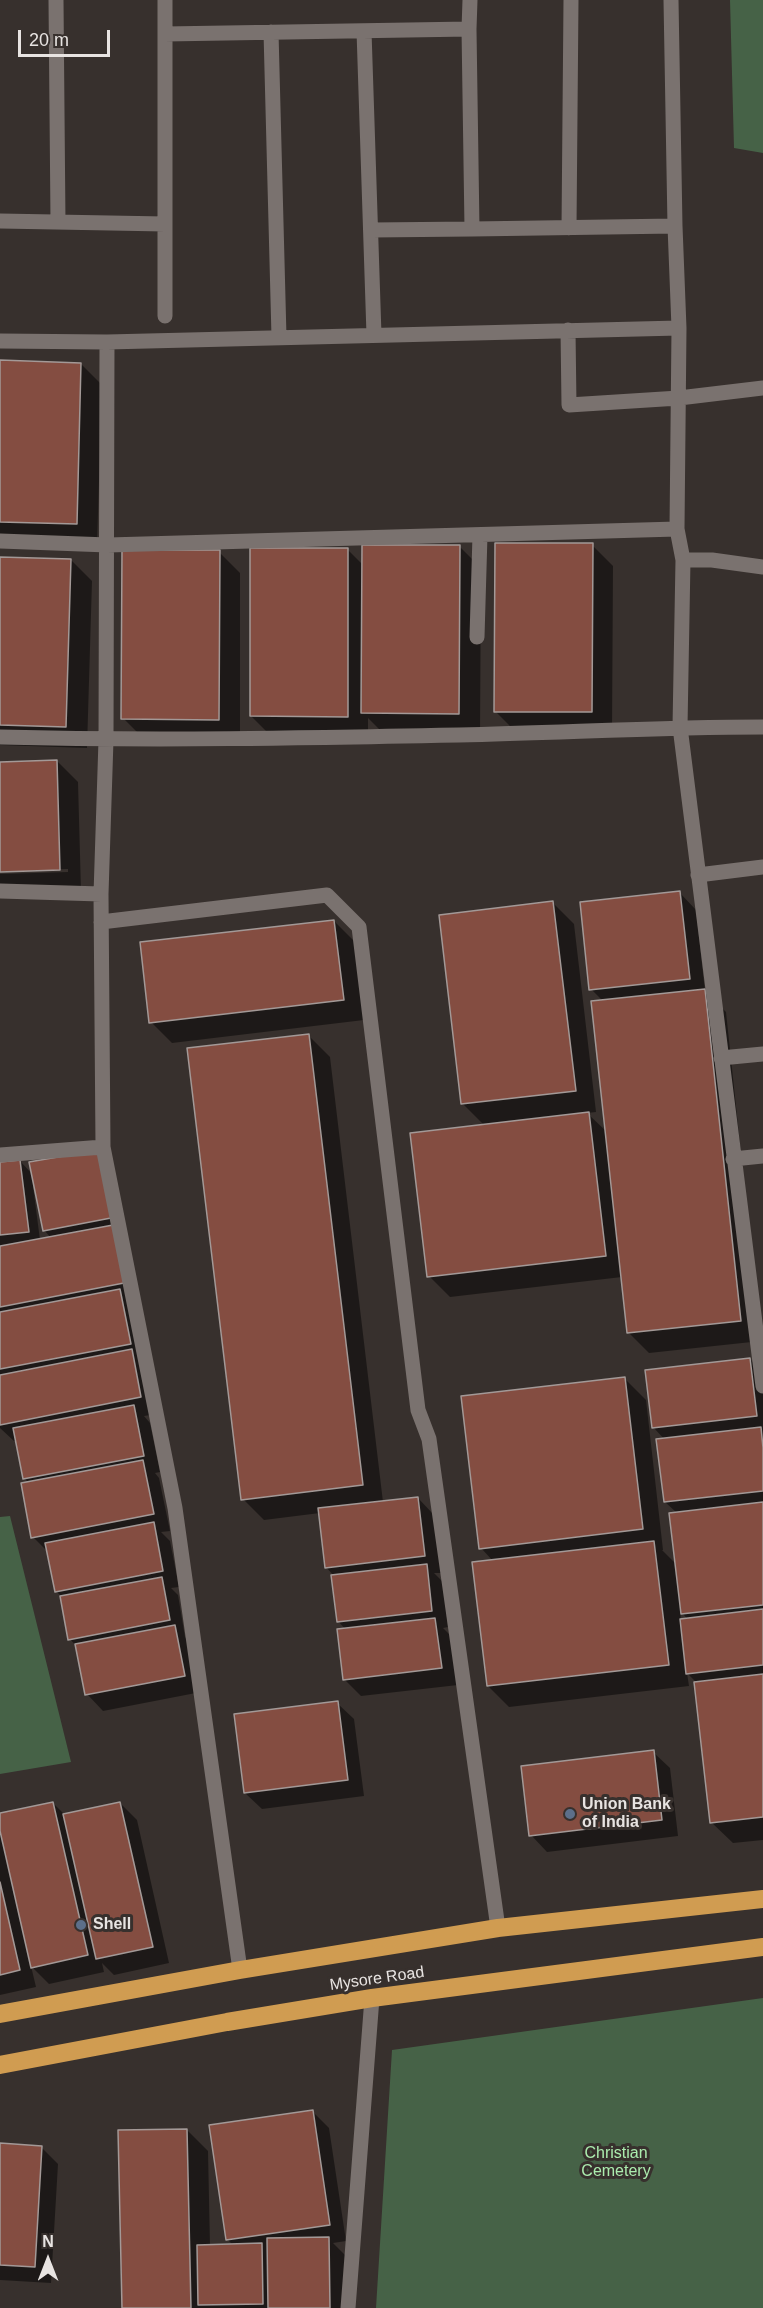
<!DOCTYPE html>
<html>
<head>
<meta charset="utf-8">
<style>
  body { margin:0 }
  #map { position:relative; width:763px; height:2308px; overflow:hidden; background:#37302d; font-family:Arial,sans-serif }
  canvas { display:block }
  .north { position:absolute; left:18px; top:2230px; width:60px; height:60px; -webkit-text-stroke:4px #37302d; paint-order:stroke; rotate:0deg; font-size:16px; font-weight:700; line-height:24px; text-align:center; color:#e8e4e2 }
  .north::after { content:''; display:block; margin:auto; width:21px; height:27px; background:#e8e4e2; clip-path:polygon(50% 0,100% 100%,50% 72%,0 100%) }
  .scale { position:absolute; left:18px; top:30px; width:92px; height:27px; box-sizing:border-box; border:3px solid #e8e4e2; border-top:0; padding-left:8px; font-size:18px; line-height:21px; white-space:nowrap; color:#e8e4e2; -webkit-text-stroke:4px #37302d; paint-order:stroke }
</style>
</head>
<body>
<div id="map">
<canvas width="763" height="2308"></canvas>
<div class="north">N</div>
<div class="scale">20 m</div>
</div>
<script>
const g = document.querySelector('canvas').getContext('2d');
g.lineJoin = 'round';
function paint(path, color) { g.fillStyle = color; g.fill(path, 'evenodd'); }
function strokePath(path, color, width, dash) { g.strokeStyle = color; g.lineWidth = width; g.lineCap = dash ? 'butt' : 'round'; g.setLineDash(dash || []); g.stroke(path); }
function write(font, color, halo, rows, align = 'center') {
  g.font = font + ' Arial,sans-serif'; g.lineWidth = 6; g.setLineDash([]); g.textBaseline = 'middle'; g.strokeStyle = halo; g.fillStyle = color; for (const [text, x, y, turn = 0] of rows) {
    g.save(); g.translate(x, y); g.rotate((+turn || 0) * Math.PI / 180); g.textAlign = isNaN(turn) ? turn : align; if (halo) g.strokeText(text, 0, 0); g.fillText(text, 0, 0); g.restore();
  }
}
paint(new Path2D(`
  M 730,0 L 763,0 L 763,153 L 734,148 Z
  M 10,1516 L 71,1762 L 0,1774 L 0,1517 Z
  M 763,1998 L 763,2308 L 376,2308 L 392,2050 Z`), '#466247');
paint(new Path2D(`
  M 0,362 L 81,364 L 102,385 L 97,545 L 0,542 Z
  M 592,545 L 613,566 L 612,733 L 516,732 L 495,711 Z
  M 460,547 L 481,568 L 480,734 L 384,734 L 368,718 L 368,737 L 272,737 L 251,716 L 348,550 L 364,566 Z
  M 219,552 L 240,573 L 240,740 L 144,739 L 123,718 Z
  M 0,558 L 71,560 L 92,581 L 87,748 L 0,745 Z
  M 57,761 L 78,782 L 81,891 L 0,893 L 0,874 L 68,872 L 68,869 L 0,871 L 0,763 Z
  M 680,893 L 696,910 L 705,991 L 726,1012 L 761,1341 L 649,1353 L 628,1332 L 622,1277 L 450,1297 L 429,1276 L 485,1126 L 463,1104 L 553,903 L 574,924 L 596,1112 L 587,1113 L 607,1132 L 603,1001 L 591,989 Z
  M 334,921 L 355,942 L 364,1020 L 172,1043 L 151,1022 Z
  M 309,1036 L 330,1057 L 383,1502 L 418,1498 L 434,1515 L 441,1573 L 434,1573 L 443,1582 L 448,1627 L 443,1628 L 451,1636 L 458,1685 L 361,1696 L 345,1680 L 346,1630 L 338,1621 L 334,1576 L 326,1567 L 320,1513 L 264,1520 L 243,1499 Z
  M 97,1151 L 157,1414 L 144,1416 L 150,1423 L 160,1472 L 155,1473 L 159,1478 L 170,1531 L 161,1532 L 170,1541 L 179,1587 L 171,1588 L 178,1595 L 185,1637 L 191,1643 L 201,1692 L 103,1711 L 87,1694 L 77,1647 L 70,1639 L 61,1596 L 56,1591 L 49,1553 L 33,1537 L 29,1483 L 25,1479 L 17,1441 L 14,1441 L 0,1428 L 0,1164 L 20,1161 L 33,1175 ZM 33,1186 L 35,1186 L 44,1230 L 51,1238 L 40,1240 Z
  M 750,1359 L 763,1373 L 763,1840 L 733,1843 L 711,1822 L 697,1683 L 687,1673 L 689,1686 L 509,1707 L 488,1686 L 493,1561 L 481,1548 L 625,1379 L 646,1400 L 663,1550 L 662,1550 L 677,1565 L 677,1513 L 665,1502 L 665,1440 L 654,1428 ZM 680,1611 L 684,1615 L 688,1620 L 681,1620 Z
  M 337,1703 L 354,1719 L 364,1796 L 262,1809 L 245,1793 Z
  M 653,1752 L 670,1768 L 678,1836 L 547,1852 L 531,1835 Z
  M 53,1803 L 65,1815 L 120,1803 L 137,1820 L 169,1963 L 114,1975 L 102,1963 L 104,1972 L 49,1984 L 31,1966 L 36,1987 L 0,1995 L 0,1815 Z
  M 312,2111 L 329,2128 L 346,2241 L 333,2243 L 345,2255 L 346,2308 L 124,2308 L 187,2130 L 208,2151 L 210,2246 L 234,2246 L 227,2239 Z
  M 0,2145 L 42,2148 L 58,2164 L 51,2283 L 0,2280 Z`), '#0007');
const building = new Path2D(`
  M 0,360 L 81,363 L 77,524 L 0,522 Z
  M 495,543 L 593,543 L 592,712 L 494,712 Z
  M 362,545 L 460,545 L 459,714 L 361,713 Z
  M 250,548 L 348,548 L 348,717 L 250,716 Z
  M 122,550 L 220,550 L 219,720 L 121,719 Z
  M 0,557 L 71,559 L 66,727 L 0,725 Z
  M 57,760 L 60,870 L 0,872 L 0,762 Z
  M 680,891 L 690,979 L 589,990 L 580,902 Z
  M 553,901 L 576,1091 L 461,1104 L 439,915 Z
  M 334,920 L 344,1000 L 149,1023 L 140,942 Z
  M 705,989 L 741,1321 L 627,1333 L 591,1001 Z
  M 309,1034 L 363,1485 L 241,1500 L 187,1048 Z
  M 589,1112 L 606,1256 L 427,1277 L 410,1133 Z
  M 98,1150 L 111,1218 L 43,1231 L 29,1162 Z
  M 20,1160 L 29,1232 L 0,1235 L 0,1162 Z
  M 113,1225 L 124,1283 L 0,1307 L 0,1246 Z
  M 120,1289 L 131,1344 L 0,1369 L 0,1312 Z
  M 132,1349 L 141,1397 L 0,1425 L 0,1375 Z
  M 750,1358 L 757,1416 L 652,1428 L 645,1370 Z
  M 625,1377 L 643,1529 L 479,1549 L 461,1396 Z
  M 134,1405 L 144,1456 L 23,1479 L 13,1428 Z
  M 761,1427 L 763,1448 L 763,1491 L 664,1502 L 656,1439 Z
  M 143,1460 L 154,1514 L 31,1538 L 21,1483 Z
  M 418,1497 L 425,1556 L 325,1568 L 318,1508 Z
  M 763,1502 L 763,1605 L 681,1614 L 669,1513 Z
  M 154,1522 L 163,1571 L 55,1592 L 45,1543 Z
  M 654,1541 L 669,1665 L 487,1686 L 472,1562 Z
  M 427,1564 L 432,1611 L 337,1622 L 331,1575 Z
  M 162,1577 L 170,1620 L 68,1640 L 60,1596 Z
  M 763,1609 L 763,1665 L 686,1674 L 680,1619 Z
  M 435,1618 L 442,1668 L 343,1680 L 337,1629 Z
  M 175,1625 L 185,1676 L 85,1695 L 75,1644 Z
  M 763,1674 L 763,1817 L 710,1823 L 694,1682 Z
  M 338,1701 L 348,1780 L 244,1793 L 234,1714 Z
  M 654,1750 L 662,1820 L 529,1836 L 521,1766 Z
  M 53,1802 L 88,1955 L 31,1968 L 0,1831 L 0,1813 Z
  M 120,1802 L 153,1947 L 96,1959 L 63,1814 Z
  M 0,1882 L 20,1970 L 0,1975 Z
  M 313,2110 L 330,2225 L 226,2240 L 209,2125 Z
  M 187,2129 L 191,2308 L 122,2308 L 118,2130 Z
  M 0,2143 L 42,2146 L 35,2267 L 0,2265 Z
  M 329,2237 L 330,2308 L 268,2308 L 267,2238 Z
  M 262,2243 L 263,2304 L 198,2305 L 197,2245 Z`);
paint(building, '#844d41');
strokePath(building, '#a39997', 1.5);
strokePath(new Path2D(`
  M 56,0 L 58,222
  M 165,0 L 165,316
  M 671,0 L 675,226 L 679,328 L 677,529 L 683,560 L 680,727 L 763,1386
  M 469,29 L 470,0
  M 364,31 L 374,335
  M 271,32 L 279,337
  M 165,34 L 469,29 L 472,229 L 675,226
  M 0,221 L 165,224
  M 569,228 L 571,0
  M 371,230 L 472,229
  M 568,330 L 569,405 L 679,398 L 763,388
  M 0,341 L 107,342 L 679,328
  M 107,342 L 106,740 L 101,894 L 103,1147 L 175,1508 L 240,1970
  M 0,541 L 108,545 L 677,529
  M 683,560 L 712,560 L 763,567
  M 477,637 L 480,535
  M 0,737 C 153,741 306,738 459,735 C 560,733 661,727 763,727
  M 698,875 L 763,867
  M 0,891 L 101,894
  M 101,922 L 327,895 L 359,927 L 418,1410 L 429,1439 L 498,1928
  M 721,1058 L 763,1054
  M 0,1155 L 103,1147
  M 733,1159 L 763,1156
  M 348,2308 L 372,1998`), '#7a726f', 15);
strokePath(new Path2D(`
  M 0,2014 L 240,1970 L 498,1928 L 763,1899
  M 0,2065 L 227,2022 L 372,1998 L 763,1947`), '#d09c51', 18);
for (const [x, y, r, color] of [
  [570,1814,6,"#5c6f8a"],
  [81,1925,6,"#5c6f8a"]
]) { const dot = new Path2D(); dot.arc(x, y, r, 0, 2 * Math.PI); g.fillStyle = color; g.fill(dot); strokePath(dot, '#37302d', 2); }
write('bold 16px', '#e8e4e2', '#37302d', [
  ["Union Bank",582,1805],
  ["of India",582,1823],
  ["Shell",93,1925]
], 'left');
write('16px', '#e8e4e2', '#37302d', [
  ["Mysore Road",377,1979,-8]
]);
write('16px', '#abecae', '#37302d', [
  ["Christian",616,2154],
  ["Cemetery",616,2172]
]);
</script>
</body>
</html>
